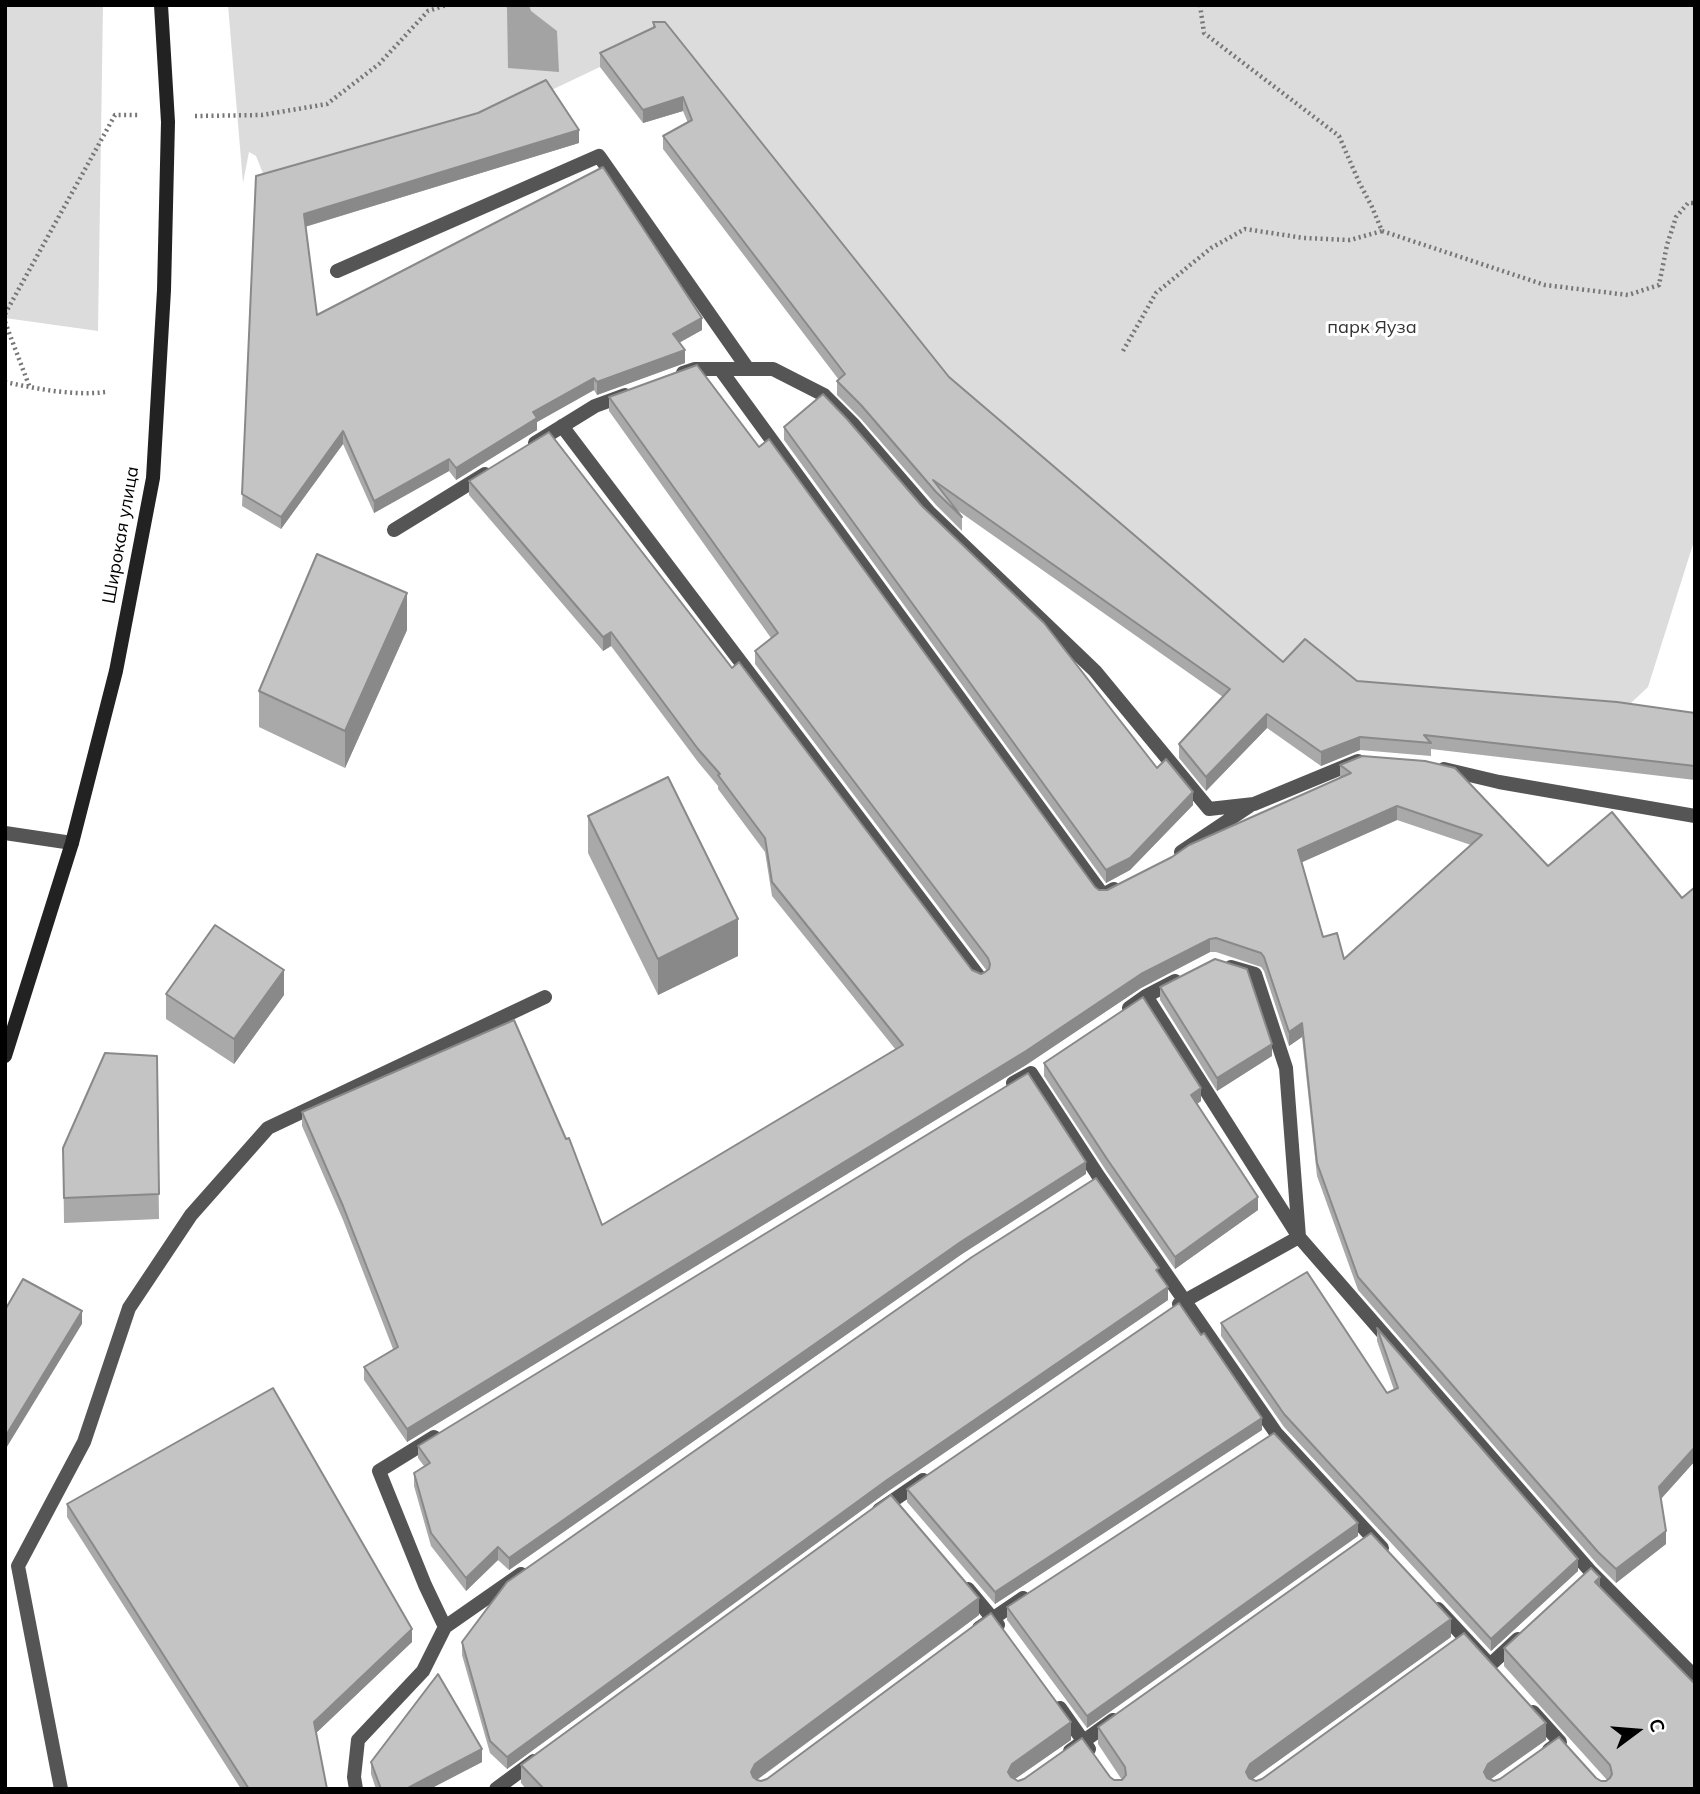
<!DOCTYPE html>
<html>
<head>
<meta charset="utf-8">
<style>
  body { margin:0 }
  #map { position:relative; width:1700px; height:1794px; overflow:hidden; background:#fff; font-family:Mulish,sans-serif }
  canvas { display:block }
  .frame { position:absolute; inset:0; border:7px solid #000; pointer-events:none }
  .north { position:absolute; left:1602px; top:1696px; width:70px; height:70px; -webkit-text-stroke:5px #fff; paint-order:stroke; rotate:74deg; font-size:19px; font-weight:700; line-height:28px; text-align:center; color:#000 }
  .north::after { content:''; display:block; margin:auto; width:24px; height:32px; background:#000; clip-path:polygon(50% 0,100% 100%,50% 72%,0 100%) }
</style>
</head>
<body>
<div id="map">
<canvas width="1700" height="1794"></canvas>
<div class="frame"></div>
<div class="north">С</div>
</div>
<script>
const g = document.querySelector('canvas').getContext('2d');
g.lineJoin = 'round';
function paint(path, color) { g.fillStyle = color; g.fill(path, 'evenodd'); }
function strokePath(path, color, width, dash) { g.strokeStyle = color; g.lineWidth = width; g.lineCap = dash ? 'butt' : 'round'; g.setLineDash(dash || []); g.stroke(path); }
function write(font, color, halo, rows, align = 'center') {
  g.font = font + ' Mulish,sans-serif'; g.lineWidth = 6; g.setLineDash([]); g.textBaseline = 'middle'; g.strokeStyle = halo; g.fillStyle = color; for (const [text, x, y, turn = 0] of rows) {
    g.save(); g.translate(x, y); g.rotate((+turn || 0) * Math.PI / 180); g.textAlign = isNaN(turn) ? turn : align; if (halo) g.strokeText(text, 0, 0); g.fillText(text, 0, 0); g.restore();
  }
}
paint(new Path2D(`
  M 5,5 L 103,5 L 98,331 L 5,318 Z
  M 228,5 L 1695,5 L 1695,538 L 1648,687 L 1617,716 L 1283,675 L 949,391 L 665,36 L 478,125 L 268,186 L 256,156 L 249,152 L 243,183 Z`), '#dcdcdc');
paint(new Path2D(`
  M 505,5 L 529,5 L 531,11 L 557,31 L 559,72 L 508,68 L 507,8 Z`), '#a3a3a3');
strokePath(new Path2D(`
  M 1200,5 L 1204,33 L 1339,136 L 1359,182 L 1372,207 L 1382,231 L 1545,285 L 1628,295 L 1659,285 L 1667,245 L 1676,217 L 1688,203 L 1695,203
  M 195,116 L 262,115 L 327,104 L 379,64 L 428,11 L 446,5
  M 5,314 L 115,115 L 138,115
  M 5,322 L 30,388
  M 1123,351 L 1156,293 L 1211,248 L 1245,229 L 1304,238 L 1350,240 L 1382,231
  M 5,382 C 38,389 73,396 106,392`), '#777', 4.5, [2, 3.5]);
strokePath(new Path2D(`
  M 337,271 L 599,156 L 748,369
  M 720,369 L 1103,895 L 1114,889
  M 683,373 L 695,369 L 773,369 L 824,395 L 854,425 L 929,512 L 1095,671 L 1209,809 L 1254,804 L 1358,761
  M 562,426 L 980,978
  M 535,443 L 595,406 L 625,395
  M 394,530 L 485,474
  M 1444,769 L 1499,782 L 1695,816
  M 5,833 L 72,843
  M 1181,852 L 1251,805
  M 1231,967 L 1255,974 L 1286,1068 L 1299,1237
  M 1146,996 L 1297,1234
  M 1129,1008 L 1146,996 L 1175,981
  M 1013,1083 L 1031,1073 L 1099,1177 L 1276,1433 L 1382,1548
  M 1179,1304 L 1299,1237 L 1591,1572 L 1695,1677
  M 434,1437 L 379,1471 L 425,1585 L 445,1627
  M 879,1510 L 923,1480
  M 968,1589 L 998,1625
  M 1438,1609 L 1490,1665 L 1518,1639
  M 979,1628 L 1023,1598
  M 1060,1708 L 1089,1749
  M 1533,1712 L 1560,1742 L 1549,1750
  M 1070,1751 L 1113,1720
  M 61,1789 L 18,1566 L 84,1442 L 129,1308 L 191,1215 L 268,1128 L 545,997
  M 356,1789 L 354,1777 L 358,1740 L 423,1671 L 445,1627 L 521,1574
  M 496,1789 L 534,1761`), '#555', 14);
strokePath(new Path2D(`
  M 5,1056 L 72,843 L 116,671 L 153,478 L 164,290 L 168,122 L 161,5`), '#222', 14);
paint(new Path2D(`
  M 653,22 L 949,377 L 1283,662 L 1357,681 L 1695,713 L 1695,780 L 1431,749 L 1431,756 L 1360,750 L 1321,766 L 1267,728 L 1206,791 L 1179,758 L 1179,744 L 1223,697 L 957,510 L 962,517 L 962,531 L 936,505 L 861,419 L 837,395 L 837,381 L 839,380 L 663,149 L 663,136 L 688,123 L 683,111 L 643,123 L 600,67 L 600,53 L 653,28 Z
  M 579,143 L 305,227 L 317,315 L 702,330 L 679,343 L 685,363 L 597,395 L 594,390 L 537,422 L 537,430 L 456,480 L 449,471 L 374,513 L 343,444 L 281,529 L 242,506 L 256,176 Z
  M 609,397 L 759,447 L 1095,887 L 1099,890 L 1107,890 L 1340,778 L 1340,765 L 1548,866 L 1682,898 L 1695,887 L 1695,1461 L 1661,1499 L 1666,1544 L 1616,1583 L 1598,1565 L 1358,1290 L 1317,1176 L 1302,1037 L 1289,1046 L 1264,971 L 1261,967 L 1216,952 L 1210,952 L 1141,988 L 1026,1065 L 407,1442 L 364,1380 L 364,1367 L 393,1349 L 343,1220 L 302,1126 L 302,1112 L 602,1225 L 896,1050 L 772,896 L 765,852 L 718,789 L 718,786 L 698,762 L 611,646 L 603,651 L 469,495 L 469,481 L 732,668 L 972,970 L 981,974 L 987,971 L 755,664 L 755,651 L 771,638 L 609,411 ZM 1397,820 L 1471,845 L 1344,959 L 1323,937 L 1302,862 Z
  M 784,427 L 922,506 L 1157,768 L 1193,805 L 1130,870 L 1106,883 L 784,440 Z
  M 407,630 L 345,768 L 259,727 L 259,691 Z
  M 588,816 L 738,956 L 658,995 L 588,853 Z
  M 1160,987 L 1272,1056 L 1217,1091 L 1160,1000 Z
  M 166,994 L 284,995 L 234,1064 L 166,1019 Z
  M 157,1056 L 159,1219 L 64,1223 L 63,1148 Z
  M 1044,1063 L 1201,1101 L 1197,1104 L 1258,1210 L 1175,1269 L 1107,1172 L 1044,1076 Z
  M 1086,1174 L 962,1254 L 509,1570 L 498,1560 L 466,1591 L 431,1546 L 414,1486 L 414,1473 L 424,1466 L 418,1458 L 418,1446 Z
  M 1159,1274 L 1168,1300 L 887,1492 L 507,1769 L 490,1753 L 462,1655 L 462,1642 Z
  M 1221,1323 L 1387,1393 L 1394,1390 L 1377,1341 L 1377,1328 L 1578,1571 L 1491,1651 L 1284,1427 L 1221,1336 Z
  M 1201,1335 L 1262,1430 L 995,1604 L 907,1502 L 907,1489 Z
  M 67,1504 L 412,1642 L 316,1733 L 327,1789 L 241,1789 L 67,1517 Z
  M 1358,1536 L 1087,1728 L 1007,1620 L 1007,1607 Z
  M 1600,1587 L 1695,1789 L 526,1789 L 521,1783 L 521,1765 L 979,1615 L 757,1780 L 761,1781 L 1071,1740 L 1015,1779 L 1018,1781 L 1110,1777 L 1114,1780 L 1122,1780 L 1098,1744 L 1098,1727 L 1451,1637 L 1253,1779 L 1256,1781 L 1546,1740 L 1491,1779 L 1494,1781 L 1596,1778 L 1601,1781 L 1606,1781 L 1607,1780 L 1504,1666 L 1504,1648 Z
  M 371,1762 L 482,1762 L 430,1789 L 376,1789 L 371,1774 Z`), '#a9a9a9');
paint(new Path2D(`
  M 683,97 L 683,111 L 643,123 L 643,110 Z
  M 579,130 L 579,143 L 304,227 L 304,214 Z
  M 702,318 L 702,330 L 673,346 L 673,334 Z
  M 685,350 L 685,363 L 597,395 L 597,382 Z
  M 594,378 L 594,390 L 537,422 L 537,430 L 456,480 L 456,468 L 533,412 Z
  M 343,431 L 343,444 L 281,529 L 281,517 Z
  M 449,459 L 449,471 L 374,513 L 374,501 Z
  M 407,593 L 407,630 L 345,768 L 345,731 Z
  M 611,632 L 611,646 L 603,651 L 603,637 Z
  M 1267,714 L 1267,728 L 1206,791 L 1206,777 Z
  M 1360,737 L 1360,750 L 1321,766 L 1321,752 Z
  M 1193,792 L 1193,805 L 1130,870 L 1106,883 L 1106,870 Z
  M 1397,806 L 1397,820 L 1298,864 L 1298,850 Z
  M 738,919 L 738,956 L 658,995 L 658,959 Z
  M 1210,939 L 1210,952 L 1141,988 L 1026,1065 L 407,1442 L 407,1429 L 1141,974 Z
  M 284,970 L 284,995 L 234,1064 L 234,1039 Z
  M 1302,1023 L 1302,1037 L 1289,1046 L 1289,1032 Z
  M 1272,1044 L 1272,1056 L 1217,1091 L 1217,1078 Z
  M 1201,1088 L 1201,1101 L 1191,1108 L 1191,1095 Z
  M 1086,1162 L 1086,1174 L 962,1254 L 509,1570 L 509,1558 L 962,1241 Z
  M 1258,1197 L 1258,1210 L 1175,1269 L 1175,1257 Z
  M 1168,1287 L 1168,1300 L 887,1492 L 507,1769 L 507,1757 L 887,1480 Z
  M 82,1311 L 82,1324 L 5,1450 L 5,1437 Z
  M 1262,1418 L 1262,1430 L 995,1604 L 995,1592 Z
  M 1695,1447 L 1695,1461 L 1659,1501 L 1659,1487 Z
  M 1358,1523 L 1358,1536 L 1087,1728 L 1087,1716 Z
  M 1666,1531 L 1666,1544 L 1616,1583 L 1616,1569 Z
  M 498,1547 L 498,1560 L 466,1591 L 466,1578 Z
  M 1578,1559 L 1578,1571 L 1491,1651 L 1491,1639 Z
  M 1600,1577 L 1600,1595 L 1595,1582 Z
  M 979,1598 L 979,1615 L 755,1781 L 751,1772 L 755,1764 Z
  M 1451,1619 L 1451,1637 L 1250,1781 L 1246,1772 L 1250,1764 Z
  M 412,1629 L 412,1642 L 314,1735 L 314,1722 Z
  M 1071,1722 L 1071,1740 L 1012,1781 L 1008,1772 L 1012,1764 Z
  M 1546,1723 L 1546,1740 L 1488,1781 L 1484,1772 L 1488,1764 Z
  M 482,1749 L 482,1762 L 430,1789 L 406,1789 Z`), '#898989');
const building = new Path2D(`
  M 653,22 L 665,22 L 949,377 L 1283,662 L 1305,639 L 1357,681 L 1617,702 L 1695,713 L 1695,766 L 1424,735 L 1431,743 L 1360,737 L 1321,752 L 1267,714 L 1206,777 L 1179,744 L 1230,689 L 933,480 L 962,517 L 936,492 L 861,405 L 837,381 L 845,374 L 663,136 L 692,120 L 683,97 L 643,110 L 600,53 L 655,27 Z
  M 546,80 L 579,130 L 304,214 L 317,315 L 603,167 L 702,318 L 673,334 L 685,350 L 597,382 L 594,378 L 533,412 L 537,418 L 456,468 L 449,459 L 374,501 L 343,431 L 281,517 L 242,494 L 256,176 L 478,113 Z
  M 697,365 L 759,447 L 769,439 L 1095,887 L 1099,890 L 1107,890 L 1172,857 L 1189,845 L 1351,773 L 1340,765 L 1362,756 L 1425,761 L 1455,768 L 1548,866 L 1612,812 L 1682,898 L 1695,887 L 1695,1447 L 1659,1487 L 1666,1531 L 1616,1569 L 1598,1552 L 1358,1277 L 1317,1163 L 1302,1023 L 1289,1032 L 1264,957 L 1261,953 L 1216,938 L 1210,939 L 1141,974 L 1026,1051 L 407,1429 L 364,1367 L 398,1347 L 343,1206 L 302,1112 L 514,1020 L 566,1139 L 569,1138 L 602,1225 L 903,1045 L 772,882 L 765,838 L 718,775 L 720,774 L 698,749 L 611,632 L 603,637 L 469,481 L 549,432 L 732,668 L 739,662 L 972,970 L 981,974 L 985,972 L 989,969 L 990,964 L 988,958 L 755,651 L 778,633 L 609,397 ZM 1397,806 L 1482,835 L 1344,959 L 1337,933 L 1323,937 L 1298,850 Z
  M 823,394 L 847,419 L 922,506 L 1044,623 L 1157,768 L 1166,759 L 1193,792 L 1130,858 L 1106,870 L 784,427 Z
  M 317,554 L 407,593 L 345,731 L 259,691 Z
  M 668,777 L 738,919 L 658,959 L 588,816 Z
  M 215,925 L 284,970 L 234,1039 L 166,994 Z
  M 1215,959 L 1247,969 L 1272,1044 L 1217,1078 L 1160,987 Z
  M 1143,997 L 1201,1088 L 1191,1095 L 1258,1197 L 1175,1257 L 1107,1159 L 1044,1063 Z
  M 105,1053 L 157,1056 L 159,1194 L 64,1198 L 63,1148 Z
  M 1028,1073 L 1086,1162 L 962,1241 L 509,1558 L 498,1547 L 466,1578 L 431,1533 L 414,1473 L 430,1463 L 418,1446 Z
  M 1096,1178 L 1159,1268 L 1156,1270 L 1168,1287 L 887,1480 L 507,1757 L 490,1741 L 462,1642 L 507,1582 L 972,1257 Z
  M 1307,1272 L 1387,1393 L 1398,1388 L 1377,1328 L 1578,1559 L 1491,1639 L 1284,1414 L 1221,1323 Z
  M 23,1279 L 82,1311 L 5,1437 L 5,1310 Z
  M 1179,1303 L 1201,1335 L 1204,1333 L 1262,1418 L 995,1592 L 907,1489 Z
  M 273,1388 L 412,1629 L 314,1722 L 327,1789 L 249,1789 L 67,1504 Z
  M 1274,1433 L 1358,1523 L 1087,1716 L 1007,1607 Z
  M 891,1495 L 979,1598 L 755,1764 L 751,1772 L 753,1777 L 757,1780 L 761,1781 L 767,1779 L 991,1613 L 1071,1722 L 1012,1764 L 1008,1772 L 1011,1777 L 1018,1781 L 1024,1779 L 1082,1738 L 1110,1777 L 1114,1780 L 1122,1780 L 1126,1775 L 1125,1767 L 1098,1727 L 1371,1533 L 1451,1619 L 1250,1764 L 1246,1772 L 1249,1778 L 1256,1781 L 1262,1779 L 1464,1633 L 1546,1723 L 1488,1764 L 1484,1772 L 1487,1778 L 1494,1781 L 1500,1779 L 1559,1737 L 1596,1778 L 1601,1781 L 1606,1781 L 1610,1778 L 1612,1774 L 1610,1765 L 1504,1648 L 1591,1568 L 1600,1577 L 1595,1582 L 1695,1684 L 1695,1789 L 544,1789 L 521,1765 Z
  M 438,1674 L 482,1749 L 406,1789 L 381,1789 L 371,1762 Z`);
paint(building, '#c4c4c4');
strokePath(building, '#898989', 2);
write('18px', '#333', '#fff', [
  ["парк Яуза",1372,328]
]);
write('18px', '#000', '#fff', [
  ["Широкая улица",121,535,-80]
]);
</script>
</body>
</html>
